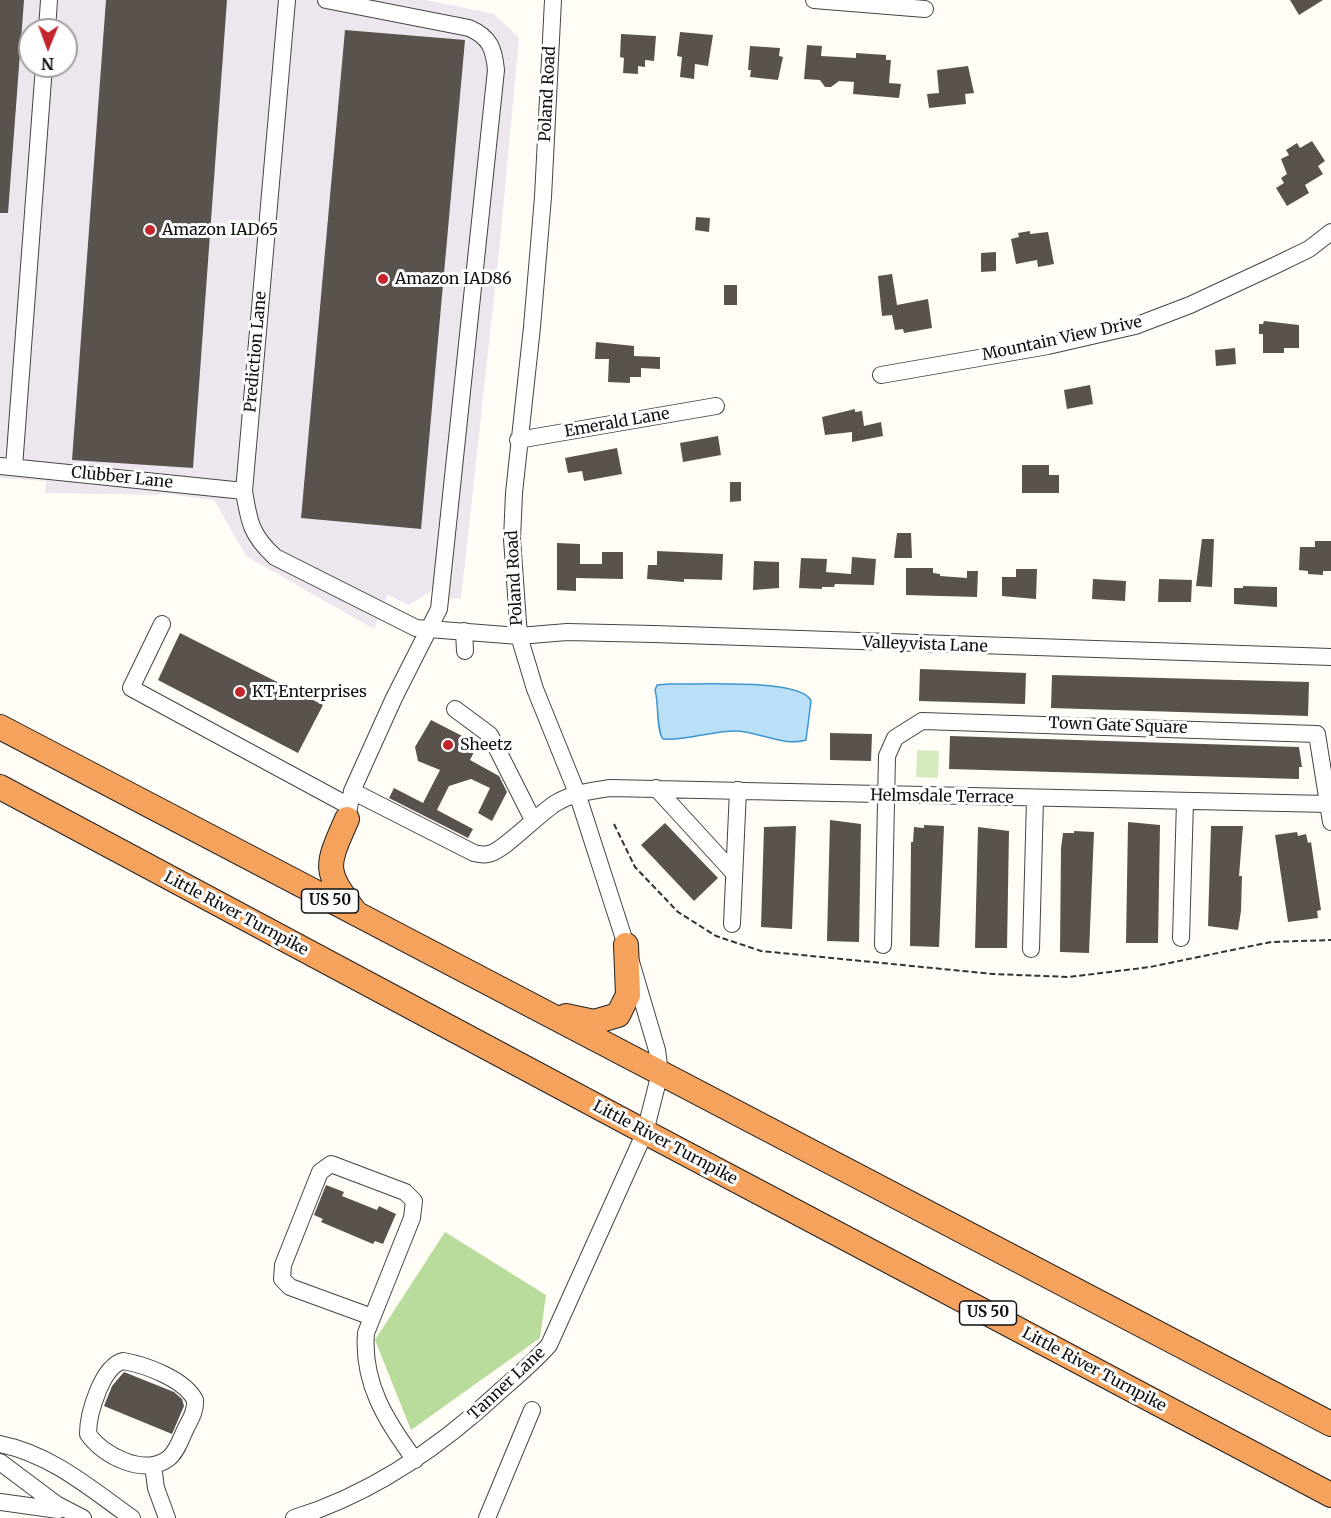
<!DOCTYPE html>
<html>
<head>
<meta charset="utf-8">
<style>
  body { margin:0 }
  #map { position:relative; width:1331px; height:1518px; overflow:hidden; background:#fffdf5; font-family:Merriweather,serif }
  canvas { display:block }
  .north { position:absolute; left:18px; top:18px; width:60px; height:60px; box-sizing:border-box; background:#fff; border:2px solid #a0a0a0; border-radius:50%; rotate:181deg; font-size:16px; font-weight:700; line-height:24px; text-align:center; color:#111 }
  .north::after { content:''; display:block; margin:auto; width:21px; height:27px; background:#c4262e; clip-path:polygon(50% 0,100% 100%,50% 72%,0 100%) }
</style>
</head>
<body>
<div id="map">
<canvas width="1331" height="1518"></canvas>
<div class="north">N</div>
</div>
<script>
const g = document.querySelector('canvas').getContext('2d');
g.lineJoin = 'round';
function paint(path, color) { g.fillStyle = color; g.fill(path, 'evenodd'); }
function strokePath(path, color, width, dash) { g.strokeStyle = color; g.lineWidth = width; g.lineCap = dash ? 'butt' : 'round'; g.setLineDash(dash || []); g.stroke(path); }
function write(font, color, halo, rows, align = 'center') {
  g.font = font + ' Merriweather,serif'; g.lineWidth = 6; g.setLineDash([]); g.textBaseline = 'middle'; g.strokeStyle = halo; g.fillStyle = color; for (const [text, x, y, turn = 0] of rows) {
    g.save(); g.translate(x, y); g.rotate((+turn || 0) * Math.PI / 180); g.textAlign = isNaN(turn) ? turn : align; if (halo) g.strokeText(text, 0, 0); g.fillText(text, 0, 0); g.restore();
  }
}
paint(new Path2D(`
  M 0,0 L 426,0 L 494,14 L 519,38 L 499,252 L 461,599 L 449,598 L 450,590 L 434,589 L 409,605 L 388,595 L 374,629 L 246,556 L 214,500 L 161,493 L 158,495 L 45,493 L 46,481 L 0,478 ZM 30,30 L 66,30 L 66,66 L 30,66 Z`), '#eee6ef');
paint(new Path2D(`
  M 917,750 L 939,751 L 938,778 L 916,777 Z`), '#d5ebbd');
paint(new Path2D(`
  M 445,1232 L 546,1295 L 540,1338 L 411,1430 L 375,1340 Z`), '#b9dc9c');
const water = new Path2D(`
  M 669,684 C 694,685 802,678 811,701 L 806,740 C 785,747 759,732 737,731 C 715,730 681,742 663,739 C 656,730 659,703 655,690 L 657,685 Z`);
paint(water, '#b9e0f7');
strokePath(water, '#3f96cf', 1.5);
paint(new Path2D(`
  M 0,0 L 24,0 L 8,213 L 0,213 Z
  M 106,0 L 227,0 L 193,468 L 72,460 Z
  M 1290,0 L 1323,0 L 1299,15 Z
  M 345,30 L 465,40 L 421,529 L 301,518 Z
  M 680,32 L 713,35 L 708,66 L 695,64 L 694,79 L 680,77 L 682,57 L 677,56 Z
  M 621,34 L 656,36 L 654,61 L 645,60 L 645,67 L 638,66 L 638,74 L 623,73 L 624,58 L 620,57 Z
  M 807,45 L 822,46 L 821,56 L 856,58 L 856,53 L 886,55 L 886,60 L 891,60 L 889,83 L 901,84 L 899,98 L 853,94 L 854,82 L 839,81 L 831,87 L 825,87 L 820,80 L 804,79 Z
  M 750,46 L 780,48 L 779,56 L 783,57 L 778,80 L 750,77 L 751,70 L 748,70 Z
  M 968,66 L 974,93 L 965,94 L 966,104 L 929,108 L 927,94 L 939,93 L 937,70 Z
  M 1312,141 L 1325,161 L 1318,166 L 1323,174 L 1305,185 L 1309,193 L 1287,206 L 1276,188 L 1284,183 L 1281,178 L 1287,174 L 1281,159 L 1289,155 L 1286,150 L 1297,143 L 1300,148 Z
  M 696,217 L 710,218 L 709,232 L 695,230 Z
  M 1030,231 L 1030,234 L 1048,232 L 1054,264 L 1038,267 L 1037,260 L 1016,264 L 1011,239 L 1019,237 L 1018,233 Z
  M 996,252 L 996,271 L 981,272 L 981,253 Z
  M 892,274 L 897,305 L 928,299 L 932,328 L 904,333 L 903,329 L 895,330 L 892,315 L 882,316 L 878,276 Z
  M 724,285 L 737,285 L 737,305 L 724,305 Z
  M 1264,321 L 1299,325 L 1299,348 L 1284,348 L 1284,353 L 1263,353 L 1263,334 L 1259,334 L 1259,324 L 1263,324 Z
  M 596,342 L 634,346 L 634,356 L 660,357 L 660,369 L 641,368 L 641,377 L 630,377 L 630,383 L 608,382 L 609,359 L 595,359 Z
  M 1235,348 L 1236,364 L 1216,366 L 1215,350 Z
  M 1090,385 L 1093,404 L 1067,409 L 1064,390 Z
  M 855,409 L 855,412 L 862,411 L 864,426 L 881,422 L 883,436 L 852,442 L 852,432 L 825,435 L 822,417 Z
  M 718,436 L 721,455 L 683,462 L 680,443 Z
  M 617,448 L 622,474 L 584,481 L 582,471 L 568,473 L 565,458 Z
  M 1022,465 L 1049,465 L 1049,475 L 1059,475 L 1059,493 L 1022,493 Z
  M 730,482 L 741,482 L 741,501 L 730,502 Z
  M 897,533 L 911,533 L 912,558 L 894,558 Z
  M 1202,539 L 1214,539 L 1212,587 L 1196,586 Z
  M 1315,541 L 1331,541 L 1331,571 L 1323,571 L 1323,575 L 1308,574 L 1308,571 L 1299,570 L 1300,547 L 1315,547 Z
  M 557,543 L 580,544 L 580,564 L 602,564 L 602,552 L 623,552 L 623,579 L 576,578 L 576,591 L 557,590 Z
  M 657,551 L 723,554 L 722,580 L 684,579 L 684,582 L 647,579 L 648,565 L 657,565 Z
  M 852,557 L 876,559 L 874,585 L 835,584 L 834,587 L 822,587 L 822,589 L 799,588 L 801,558 L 827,559 L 826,572 L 851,574 Z
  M 754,561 L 779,562 L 779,588 L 753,590 Z
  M 906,568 L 933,568 L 933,573 L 940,574 L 940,576 L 967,578 L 967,571 L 978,571 L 977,597 L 906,595 Z
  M 1016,569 L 1037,569 L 1036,599 L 1002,596 L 1002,577 L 1016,577 Z
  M 1093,579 L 1126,581 L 1125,601 L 1092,599 Z
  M 1159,579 L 1192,580 L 1191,602 L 1158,602 Z
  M 1243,586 L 1277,587 L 1277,607 L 1234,604 L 1234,588 L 1243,588 Z
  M 180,633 L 323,705 L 298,753 L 158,680 Z
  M 920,669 L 1026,673 L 1025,704 L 919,701 Z
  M 1052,675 L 1309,682 L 1308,716 L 1051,708 Z
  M 431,720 L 478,744 L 470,760 L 499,776 L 507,792 L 492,821 L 478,813 L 490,788 L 471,779 L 449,786 L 437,810 L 473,829 L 468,838 L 389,798 L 394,788 L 423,803 L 440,770 L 418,761 L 415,747 Z
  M 830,733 L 872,734 L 871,761 L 830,760 Z
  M 950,736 L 1299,747 L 1302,767 L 1299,767 L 1299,779 L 949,769 Z
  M 830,820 L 861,824 L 859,942 L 827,941 Z
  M 1128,822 L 1160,825 L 1158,943 L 1126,943 Z
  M 665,823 L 718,878 L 694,901 L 641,845 Z
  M 924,825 L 944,826 L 939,947 L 910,946 L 911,842 L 913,842 L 914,827 L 924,828 Z
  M 796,826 L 792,929 L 761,927 L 764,827 Z
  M 1211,826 L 1243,826 L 1239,876 L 1242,876 L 1241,911 L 1238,930 L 1208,926 Z
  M 978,827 L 1009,831 L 1007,948 L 975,948 Z
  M 1074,831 L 1094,832 L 1089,953 L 1060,952 L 1061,848 L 1063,833 L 1074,833 Z
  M 1297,832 L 1298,836 L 1306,834 L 1308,843 L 1311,842 L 1321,910 L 1317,911 L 1318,918 L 1288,922 L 1275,835 Z
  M 326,1185 L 344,1192 L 342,1196 L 377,1210 L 379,1206 L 396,1214 L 383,1244 L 375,1241 L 373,1244 L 321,1222 L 323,1219 L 314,1215 Z
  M 124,1372 L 174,1392 L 182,1399 L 184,1406 L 172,1434 L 104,1406 L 112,1386 Z`), '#5a524d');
const minor = new Path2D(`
  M 287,0 L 244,491 C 249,522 251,535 275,557 L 416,628 L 519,636 L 567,632 L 654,634 L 1331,657
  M 326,0 L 469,28 C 490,37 494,49 496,70 L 439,609 L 394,698 L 352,791 L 347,819
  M 814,0 L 925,9
  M 47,30 L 49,0
  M 881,375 L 1048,346 L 1135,326 L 1190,305 L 1276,265 L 1309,249 L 1331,232
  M 518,440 L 716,406
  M 0,466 L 244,491
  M 14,467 L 44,66
  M 162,624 L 131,688 L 349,806
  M 464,631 L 465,651
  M 455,709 L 490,735 L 533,820
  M 656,788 L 733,872
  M 352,791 L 474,853 C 478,854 484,855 488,854 C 502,853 539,813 556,803 C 573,793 590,791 610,788 L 1328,804
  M 732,924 L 738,790
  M 1181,938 L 1185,802
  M 883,945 L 887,756 L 895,738 L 922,721 L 1317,734 L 1331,822
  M 1031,949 L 1035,799
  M 372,1317 L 290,1287 L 282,1279 L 283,1265 L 320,1172 L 331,1164 L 405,1192 L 414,1201 L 412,1218 L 366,1333 C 362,1383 386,1421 415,1460
  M 123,1361 C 146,1365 184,1379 195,1400 C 196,1411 190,1420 185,1430 C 181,1439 177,1451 169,1458 C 145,1477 103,1456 88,1434 C 88,1414 102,1366 123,1361 Z
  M 0,1444 C 51,1454 91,1489 132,1518
  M 0,1462 L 56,1504 L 83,1518
  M 153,1465 L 156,1488 L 167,1518
  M 0,1502 L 58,1510
  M 294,1518 C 372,1494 440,1447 499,1392 C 516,1377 534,1362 549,1345 L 645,1132 L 660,1073 L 657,1050 L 626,945 L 577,793 L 535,689 L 519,636 L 512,539 L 514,493 L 532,327 L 543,197 L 553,0
  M 487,1518 L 532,1410`);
const highway = new Path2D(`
  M 0,727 L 1331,1424
  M 0,787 L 645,1132 L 1331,1495
  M 347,819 C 326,867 323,869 355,912
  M 566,1016 L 594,1022 L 618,1015 L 628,995 L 626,945`);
strokePath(minor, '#444', 18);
strokePath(highway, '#222', 26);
strokePath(new Path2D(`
  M 614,824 L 635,867 L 678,912 L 716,936 L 761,951 L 993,974 L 1069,977 L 1150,967 L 1271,942 L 1331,940`), '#333', 2, [6, 3]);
strokePath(minor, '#fff', 16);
strokePath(highway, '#f5a25d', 24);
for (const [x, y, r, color] of [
  [150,230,6,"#c4262e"],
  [383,279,6,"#c4262e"],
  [240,692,6,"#c4262e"],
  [448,745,6,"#c4262e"]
]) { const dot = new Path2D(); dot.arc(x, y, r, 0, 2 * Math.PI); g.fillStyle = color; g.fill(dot); strokePath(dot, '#fff', 2); }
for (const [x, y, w] of [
  [330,901,57],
  [988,1313,57]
]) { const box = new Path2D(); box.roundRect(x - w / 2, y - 12, w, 24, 4.5); g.fillStyle = '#fff'; g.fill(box); strokePath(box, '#111', 1.5); }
write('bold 15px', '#111', null, [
  ["US 50",330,901],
  ["US 50",988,1313]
]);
write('16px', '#111', '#fff', [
  ["Poland Road",548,94,-87],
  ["Mountain View Drive",1062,339,-12],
  ["Prediction Lane",256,352,-85],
  ["Emerald Lane",617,423,-10],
  ["Clubber Lane",122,478,6],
  ["Poland Road",515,578,-93],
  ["Valleyvista Lane",925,645,2],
  ["Town Gate Square",1118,726,2],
  ["Helmsdale Terrace",942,797,1],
  ["Little River Turnpike",236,914,28],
  ["Little River Turnpike",665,1143,28],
  ["Little River Turnpike",1094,1370,28],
  ["Tanner Lane",507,1384,-43]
]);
write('16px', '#111', '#fff', [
  ["Amazon IAD65",162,230],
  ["Amazon IAD86",395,279],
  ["KT Enterprises",252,692],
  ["Sheetz",460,745]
], 'left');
</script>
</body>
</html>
